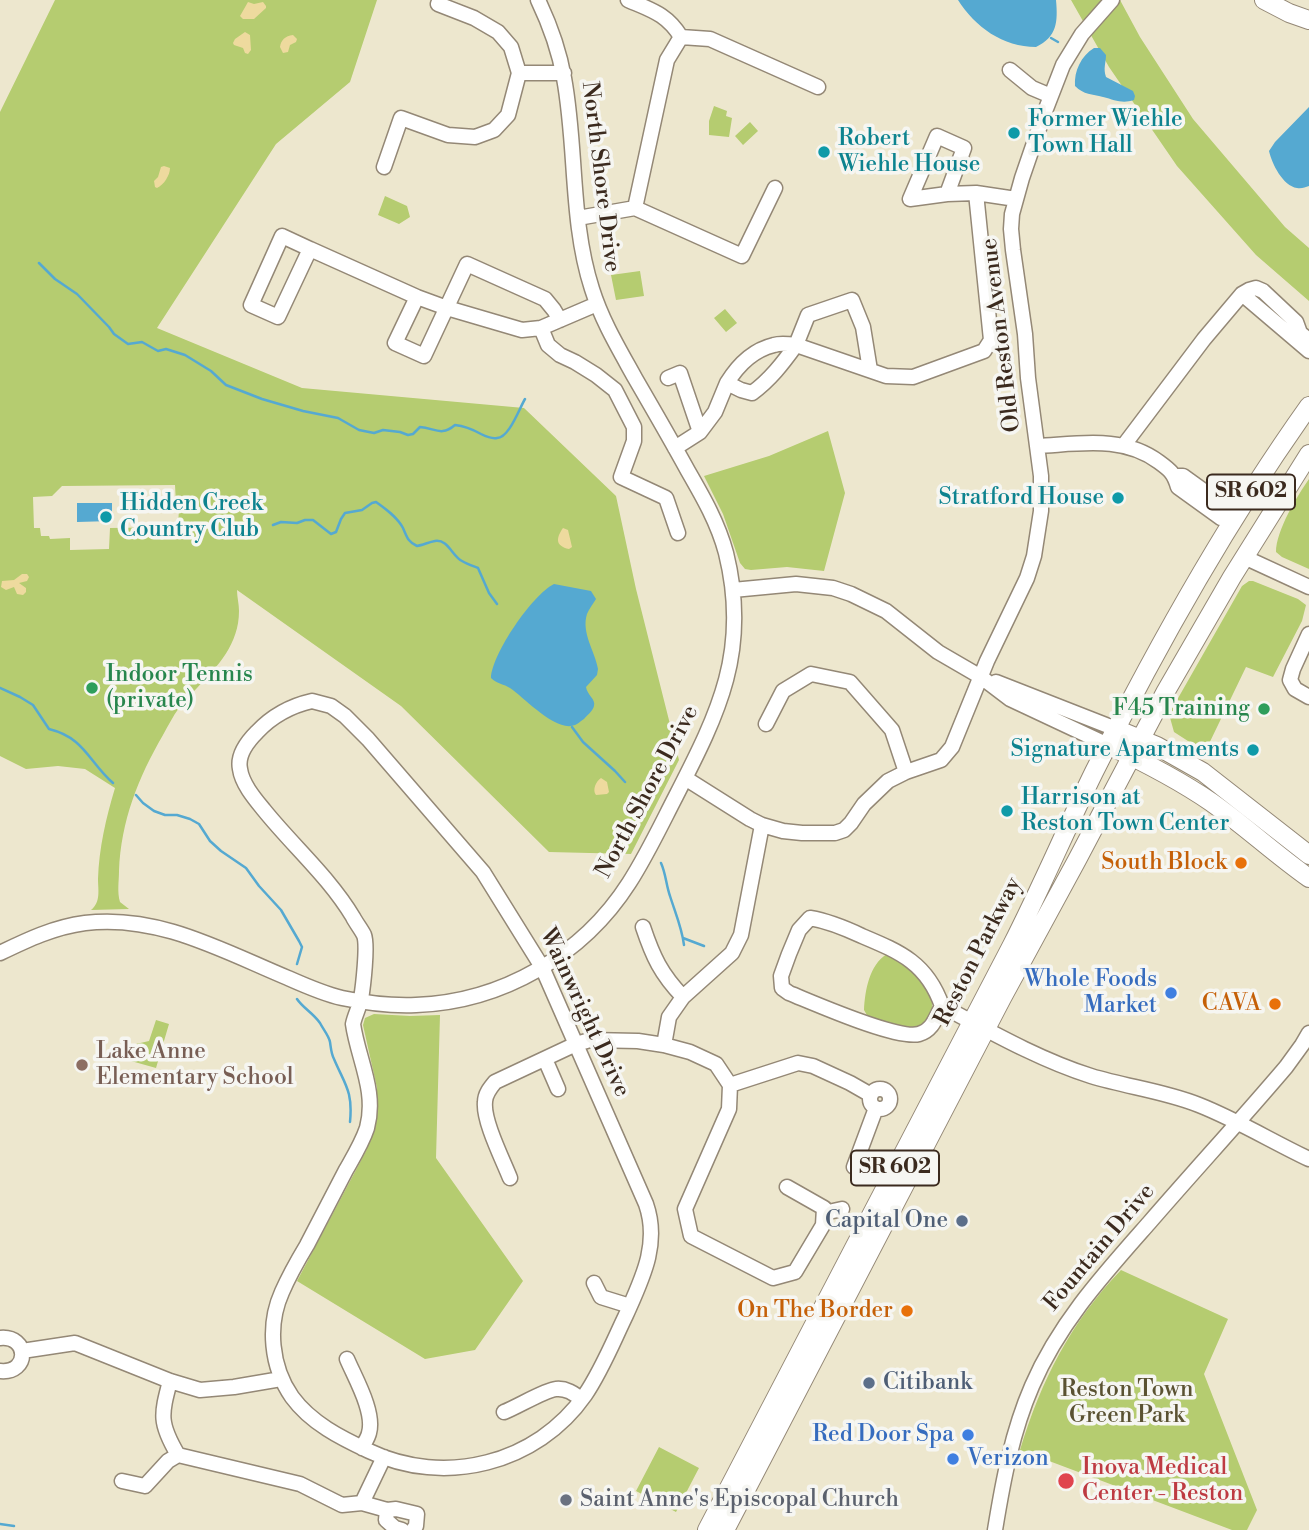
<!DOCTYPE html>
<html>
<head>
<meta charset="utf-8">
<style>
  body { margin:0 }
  canvas { display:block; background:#ede7ce }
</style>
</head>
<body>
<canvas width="1309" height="1530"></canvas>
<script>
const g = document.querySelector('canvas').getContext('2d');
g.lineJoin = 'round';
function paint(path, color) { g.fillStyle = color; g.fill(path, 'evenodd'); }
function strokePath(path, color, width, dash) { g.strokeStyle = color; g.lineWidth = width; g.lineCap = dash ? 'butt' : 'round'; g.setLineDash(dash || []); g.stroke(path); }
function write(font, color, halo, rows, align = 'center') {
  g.font = font + ' "Libre Bodoni",serif'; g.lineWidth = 7; g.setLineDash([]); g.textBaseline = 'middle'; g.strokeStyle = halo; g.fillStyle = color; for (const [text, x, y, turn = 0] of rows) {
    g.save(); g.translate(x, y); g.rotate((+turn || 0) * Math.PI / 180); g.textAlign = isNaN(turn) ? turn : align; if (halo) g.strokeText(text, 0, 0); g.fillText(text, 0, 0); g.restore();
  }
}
paint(new Path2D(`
  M 55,0 L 377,0 L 350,82 L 276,144 L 157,328 L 302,388 L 524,408 L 616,496 L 636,589 L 679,760 L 631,854 L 549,852 L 401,706 L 237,590 C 237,597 239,604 239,611 C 239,644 218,666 197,688 C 191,694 184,701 179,708 C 173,716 168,726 163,735 C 138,778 121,821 119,871 C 119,881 117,892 120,902 L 129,909 L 91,910 C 101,902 98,890 98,879 C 99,848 106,818 115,788 L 85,769 L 58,766 L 26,769 L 0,756 L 0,112 ZM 62,486 L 175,485 L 176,504 L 179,508 L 178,527 L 110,528 L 109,549 L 70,550 L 70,538 L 50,539 L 49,536 L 41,536 L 40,528 L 34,528 L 33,497 L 52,496 Z
  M 1071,0 L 1120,0 L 1140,37 L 1193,119 L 1285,227 L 1309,248 L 1309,301 L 1256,255 L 1177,166 L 1109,67 Z
  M 714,106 L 727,111 L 726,116 L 732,118 L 729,137 L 709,135 L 709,121 Z
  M 750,122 L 758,131 L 743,145 L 735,136 Z
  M 385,196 L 407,206 L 410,217 L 399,224 L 378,215 Z
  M 640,271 L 644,296 L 616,300 L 611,275 Z
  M 725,309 L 737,323 L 726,332 L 714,318 Z
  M 828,431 L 845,493 L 824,571 L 787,567 L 751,570 L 745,569 L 740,563 L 723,514 L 704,476 L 769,456 Z
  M 1309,479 L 1309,569 L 1282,557 L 1276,552 C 1276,531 1297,496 1309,479 Z
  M 1249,581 L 1253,581 L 1298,599 L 1306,605 L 1302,621 L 1273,677 L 1246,667 L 1205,752 L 1174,732 L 1169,714 L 1242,586 Z
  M 887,954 L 913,969 L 931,994 L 933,1013 L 928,1023 L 919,1027 L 904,1028 L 883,1023 L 868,1017 L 864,1010 C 865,991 869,965 887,954 Z
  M 374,1014 L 410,1016 L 440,1015 L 436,1158 L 523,1281 L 475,1350 L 425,1359 L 297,1281 L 366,1151 L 373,1132 L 377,1112 L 377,1088 L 363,1025 L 365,1018 Z
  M 156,1020 L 169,1024 L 156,1068 L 131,1061 L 136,1044 L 149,1041 Z
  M 1121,1270 L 1228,1319 L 1204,1374 L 1257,1510 L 1247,1530 L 1232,1530 L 1020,1450 C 1041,1381 1070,1323 1121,1270 Z
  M 659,1447 L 699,1468 L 676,1512 L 636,1491 Z`), '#b5cc70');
paint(new Path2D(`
  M 248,2 L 254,4 L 263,2 L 266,6 L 266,8 L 254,19 L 243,19 L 240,16 Z
  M 245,32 L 250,35 L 251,50 L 248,54 L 245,53 L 243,48 L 234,45 L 233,43 L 235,39 Z
  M 293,35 L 297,39 L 296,42 L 290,45 L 288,52 L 283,53 L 280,47 C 281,40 285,36 293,35 Z
  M 164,166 L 170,168 C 170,175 164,185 157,188 L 155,187 L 154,181 L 158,177 L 161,167 Z
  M 563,528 L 568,530 L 572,547 L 569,549 C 555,546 556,538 563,528 Z
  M 22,574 L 27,574 L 29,577 L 27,581 L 19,583 L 26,588 L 26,592 L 23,595 L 17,594 L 14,587 L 6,590 L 1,587 L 2,581 L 14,580 Z
  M 601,778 L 607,782 L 609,792 L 607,794 L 596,795 C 592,790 596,781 601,778 Z`), '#eeda9e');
paint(new Path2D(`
  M 958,0 L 1056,0 C 1058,22 1057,37 1036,47 C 1003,47 975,27 958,0 Z
  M 1094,48 L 1100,48 L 1106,55 C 1106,63 1103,68 1106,77 L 1133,91 L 1135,96 L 1134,100 C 1122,104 1115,100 1103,97 C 1092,94 1084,95 1075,86 C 1074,71 1081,56 1094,48 Z
  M 1309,107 L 1309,186 C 1305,187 1302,189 1297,188 C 1283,186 1272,164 1269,151 L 1275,142 Z
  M 77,503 L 112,503 L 112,521 L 77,522 Z
  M 554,584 L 591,591 L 596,599 C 593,604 589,609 587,614 C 581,633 595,651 598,669 L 597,675 L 586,687 C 587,695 596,699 594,706 C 593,711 587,715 584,719 C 582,720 578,724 575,725 C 556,733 524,697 510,688 C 504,684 497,684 491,678 C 492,654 532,595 554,584 Z`), '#55a9d1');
strokePath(new Path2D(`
  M 1051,38 L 1058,42
  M 39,263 L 55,279 L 77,294 L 109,327 L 114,334 L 128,344 L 142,342 L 158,351 L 166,349 L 185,355 L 211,371 L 226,385 L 262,399 L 303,411 L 338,418 L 359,430 L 374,433 L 383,430 L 400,432 L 408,435 L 413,434 L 420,427 C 435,428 441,437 455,425 C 465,426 472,429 481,434 C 485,436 492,439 497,438 C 509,438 519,409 525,399
  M 273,525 L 281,522 L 297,523 L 305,520 L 313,520 L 331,534 L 336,532 L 341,519 L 345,513 L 362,510 L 372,503 L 376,502 C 386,509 397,517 403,528 C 407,537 408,542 417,546 C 423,545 429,542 435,541 C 448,539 452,556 462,561 C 467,564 473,566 478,568 L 489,593 L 497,604
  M 0,688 L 20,697 L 33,705 L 49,729 C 85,738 88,761 113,783
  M 572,727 L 583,742 L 615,771 L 625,782
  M 136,795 L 143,803 L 154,811 L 165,815 L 177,815 L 190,819 L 199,824 L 210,841 L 221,851 L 246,868 L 259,886 L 281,910 L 299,941 L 302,947 L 297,964
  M 661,863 C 666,874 666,885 670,896 C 675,912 682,928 684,945
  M 683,938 L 704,946
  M 297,999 C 303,1008 313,1013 320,1023 C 323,1029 329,1036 330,1042 C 331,1048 331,1053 334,1059 C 345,1085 353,1091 350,1122
  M 0,1524 L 14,1526`), '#55a9d1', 2.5);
const minor = new Path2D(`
  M 628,0 C 651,10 667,14 681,37 L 710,39 L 818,87
  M 1010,70 L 1032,88 L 1051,96
  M 519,73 L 564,73
  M 937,136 L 964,148 L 947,194 L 910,199 Z
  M 384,167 L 401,118 L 448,135 L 475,137 L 494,130 L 508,115 L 519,73 L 511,47 L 498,32 L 474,18 L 438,4 L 440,0
  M 976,193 L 1016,199
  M 635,208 L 667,60 L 681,37
  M 578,218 L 635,208 L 742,256 L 775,188
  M 282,236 L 310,249 L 278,317 L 251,305 Z
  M 310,249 L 417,297 L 447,308 L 522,330 L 541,328 L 597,304
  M 1242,294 L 1309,351
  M 417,297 L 395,343 L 424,356 L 467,264 L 545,299 L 554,310 L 560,320
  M 541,328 L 548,345 L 560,355 L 575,362 L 596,375 L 615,390 L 634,427 L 634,441 L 621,477 L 666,498 L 678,533
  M 668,378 L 680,373 L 700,432
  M 727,383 C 738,365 753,350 774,345 C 780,343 789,344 796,345 L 808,315 L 852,300 L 863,327 L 870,370
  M 1124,445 L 1204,339 L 1242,294 L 1249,290 L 1256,288 L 1263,291 L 1296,322 L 1300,333 L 1309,340
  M 1037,446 C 1079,444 1123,435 1159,462 C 1170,470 1174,473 1178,487 L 1221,518 L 1235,519
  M 675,448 L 700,432 L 715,412 L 727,383 L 741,390 L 752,393 C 770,380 783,363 796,345 L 886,376 L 913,377 L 984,351 L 991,340 L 976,193 L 947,194
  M 1175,476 L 1183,476 L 1226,507 L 1235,519
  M 1244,557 L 1309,587
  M 733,590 L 796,584 L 833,588 L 851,594 L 886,611 L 938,652 L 981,677 L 1010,699 L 1108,745
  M 1309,634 L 1293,669 L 1290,680 L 1295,689 L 1309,697
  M 996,682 L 1116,729
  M 312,701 L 331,706 L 345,716 L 368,739 L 483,872 L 542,967 L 646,1204 C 660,1244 642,1279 626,1315 C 613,1342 602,1370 585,1395 C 537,1464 444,1487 369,1451 C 341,1438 311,1423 292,1397 C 271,1367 267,1325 282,1292 C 289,1276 298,1260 307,1245 C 320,1220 333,1195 346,1170 C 354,1156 362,1143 367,1128 C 377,1091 358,1059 353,1024 C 355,1015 359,1008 361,999 C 363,987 368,945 364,935 C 361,929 356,923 353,917 C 329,877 293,846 264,810 C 255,799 242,784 240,769 C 237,755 248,741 257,732 C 273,715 290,706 312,701 Z
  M 766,724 L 783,691 L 811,674 L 850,682 L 892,730 L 906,772
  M 685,778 L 750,819 L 762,825 L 783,831 L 802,833 L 835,833 L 844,830 L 851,823 L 864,804 L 888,781 L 906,772 L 941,760 L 952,747 L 987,661 L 1027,578 L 1034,556 L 1041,511 L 1041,476 L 1028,378 L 1025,334 L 1013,250 L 1011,229 L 1012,214 L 1022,178 L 1044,114 L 1063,65 L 1082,34 L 1112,0
  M 643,927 C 653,957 661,974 683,997
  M 0,953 C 27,940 54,927 85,923 C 158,914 223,951 288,978 C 306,986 324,994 342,998 C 366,1003 392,1006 416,1005 C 502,1002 583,955 629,883 C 647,855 661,825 676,796 C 719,712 750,650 726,553 C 718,523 703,497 688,471 C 671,440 653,409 635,378 C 619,349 602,321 592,289 C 570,221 577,148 564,78 C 559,50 550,25 538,0
  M 942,1006 C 936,1017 933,1030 919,1034 C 897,1040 814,1003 789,993 L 782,988 L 781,976 L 789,954 L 799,930 L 810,918 C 828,921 845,928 862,936 C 900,952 927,963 942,1006 C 989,1031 1040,1060 1091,1076 C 1127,1087 1164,1091 1199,1105 C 1237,1120 1273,1142 1309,1159
  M 664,1045 L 669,1017 L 683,997 L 732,953 L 741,935 L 762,825
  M 545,1059 L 558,1089
  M 730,1085 L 798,1063 L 813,1066 L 850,1083 L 871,1095
  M870 1099a10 10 0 1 1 20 0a10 10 0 1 1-20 0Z
  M 854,1167 L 876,1108
  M 510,1178 C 503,1160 483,1121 485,1102 C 485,1094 490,1088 495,1082 L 576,1044 L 590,1040 L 638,1041 L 664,1045 L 690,1052 L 716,1064 L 730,1085 L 729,1109 L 685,1209 L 691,1236 L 773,1278 L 795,1272 L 823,1225 L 824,1208 L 787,1187
  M 824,1213 L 842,1209
  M 594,1283 L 601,1297 L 630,1306
  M 0,1338 C 29,1335 30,1374 0,1371
  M 22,1351 L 75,1343 L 170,1381 L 200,1390 L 234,1387 L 281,1379
  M 347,1359 C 355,1378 375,1412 369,1433 C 368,1438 364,1443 362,1448
  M 170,1381 C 161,1415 159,1423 178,1455 L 300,1484 L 342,1505 L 362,1503 L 384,1457
  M 504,1412 C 517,1407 545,1390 556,1389 C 565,1388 575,1393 581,1400
  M 122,1481 L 145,1486 L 168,1461 L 178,1455
  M 362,1503 L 387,1510 L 396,1509 L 417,1514 L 416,1526 L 413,1530
  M 387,1510 L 386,1520 L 395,1528 L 402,1530
  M 995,1530 C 1003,1481 1012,1432 1032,1386 C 1059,1323 1104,1274 1149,1223 C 1194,1171 1241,1120 1286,1067 L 1302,1045 L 1309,1033`);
const major = new Path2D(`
  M 1264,0 L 1289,13 L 1309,20
  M 1116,729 L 1157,746 L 1203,772 L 1309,855
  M 1108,745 C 1144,762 1179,780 1211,802 C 1245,826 1275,854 1309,878
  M 707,1530 L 1012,945 C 1041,888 1066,829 1094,772 C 1157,646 1227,521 1309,406
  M 725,1530 L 1002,998 L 1077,860 L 1166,691 L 1232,577 L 1309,454`);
strokePath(minor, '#948876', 17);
strokePath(major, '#948876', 20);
strokePath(minor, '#fff', 14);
strokePath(major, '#fff', 18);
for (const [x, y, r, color] of [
  [1014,133,7,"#0f9aa8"],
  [824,152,7,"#0f9aa8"],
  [1118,498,7,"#0f9aa8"],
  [106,517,7,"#0f9aa8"],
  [92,688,7,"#2e9e5b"],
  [1264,709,7,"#2e9e5b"],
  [1253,750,7,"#0f9aa8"],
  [1007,811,7,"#0f9aa8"],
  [1241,863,7,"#e8710a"],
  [1171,993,7,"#3f7fe0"],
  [1275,1004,7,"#e8710a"],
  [82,1065,7,"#8d6e63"],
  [962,1221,7,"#5c6f8a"],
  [907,1311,7,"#e8710a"],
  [869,1383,7,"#5c6f8a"],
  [968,1435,7,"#3f7fe0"],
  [953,1459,7,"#3f7fe0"],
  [1066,1481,9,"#e0444e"],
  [566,1500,7,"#6b7280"]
]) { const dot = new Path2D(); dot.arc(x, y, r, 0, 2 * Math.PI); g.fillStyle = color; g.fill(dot); strokePath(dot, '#f6f6f2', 2.5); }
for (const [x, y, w] of [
  [1251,492,88],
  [895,1168,88]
]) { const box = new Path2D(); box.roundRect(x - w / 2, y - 17.5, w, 35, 5); g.fillStyle = '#f6f6f2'; g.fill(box); strokePath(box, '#3b2a1e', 2); }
write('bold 21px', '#3b2a1e', null, [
  ["SR 602",1251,492],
  ["SR 602",895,1168]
]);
write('23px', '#0d838f', '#f6f6f2', [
  ["Former Wiehle",1028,120],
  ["Town Hall",1028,146],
  ["Robert",838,139],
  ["Wiehle House",838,165],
  ["Stratford House",1104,498,"right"],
  ["Hidden Creek",120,504],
  ["Country Club",120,530],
  ["Signature Apartments",1239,750,"right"],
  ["Harrison at",1021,798],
  ["Reston Town Center",1021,824]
], 'left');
write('23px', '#3b2a1e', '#f6f6f2', [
  ["North Shore Drive",600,177,83],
  ["Old Reston Avenue",1002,335,-97],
  ["North Shore Drive",648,792,-62],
  ["Reston Parkway",979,952,-63],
  ["Wainwright Drive",584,1013,65],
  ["Fountain Drive",1100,1248,-50]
]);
write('23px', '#27864d', '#f6f6f2', [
  ["Indoor Tennis",106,675],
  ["(private)",106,701],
  ["F45 Training",1250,709,"right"]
], 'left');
write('23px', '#c56008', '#f6f6f2', [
  ["South Block",1227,863],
  ["CAVA",1261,1004],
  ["On The Border",893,1311]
], 'right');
write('23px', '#366cbe', '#f6f6f2', [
  ["Whole Foods",1157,980],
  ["Market",1157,1006],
  ["Red Door Spa",954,1435],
  ["Verizon",967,1459,"left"]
], 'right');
write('23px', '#785e54', '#f6f6f2', [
  ["Lake Anne",96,1052],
  ["Elementary School",96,1078]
], 'left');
write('23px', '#4e5e75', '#f6f6f2', [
  ["Capital One",948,1221],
  ["Citibank",883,1383,"left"]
], 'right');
write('23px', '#5a5232', '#f6f6f2', [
  ["Reston Town",1127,1390],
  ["Green Park",1127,1416]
]);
write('23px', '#be3a42', '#f6f6f2', [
  ["Inova Medical",1082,1468],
  ["Center - Reston",1082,1494]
], 'left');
write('23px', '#5b616d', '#f6f6f2', [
  ["Saint Anne's Episcopal Church",580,1500]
], 'left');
</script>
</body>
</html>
